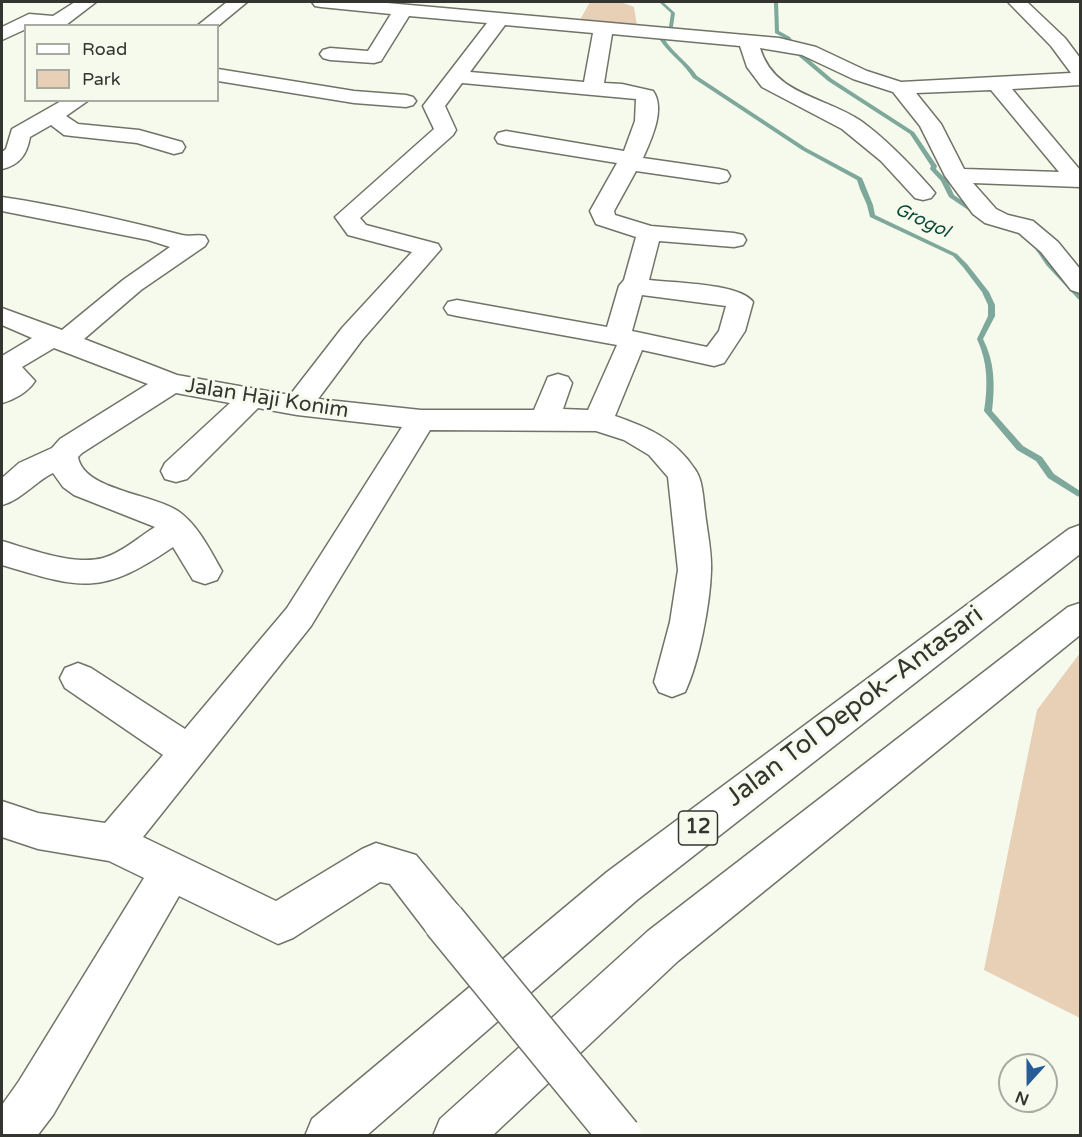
<!DOCTYPE html>
<html>
<head>
<meta charset="utf-8">
<style>
  body { margin:0 }
  #map { position:relative; width:1082px; height:1137px; overflow:hidden; background:#f5faec; font-family:"Varela Round",sans-serif }
  canvas { display:block }
  .frame { position:absolute; inset:0; border:3px solid #343530; pointer-events:none }
  .legend { position:absolute; left:24px; top:24px; width:195px; height:78px; box-sizing:border-box; background:#f5faec; border:2px solid #a8aba1; margin:0; padding:8px 10px; list-style:none; font-size:18px; color:#343530 }
  .legend li { display:flex; align-items:center; gap:12px; height:30px }
  .legend b { width:30px; border:2px solid #a8aba1 }
  .north { position:absolute; left:998px; top:1053px; width:60px; height:60px; box-sizing:border-box; background:#f5faec; border:2px solid #a8aba1; border-radius:50%; rotate:201deg; font-size:16px; font-weight:700; line-height:24px; text-align:center; color:#343530 }
  .north::after { content:''; display:block; margin:auto; width:21px; height:27px; background:#275d96; clip-path:polygon(50% 0,100% 100%,50% 72%,0 100%) }
</style>
</head>
<body>
<div id="map">
<canvas width="1082" height="1137"></canvas>
<div class="frame"></div>
<ul class="legend">
<li><b style="height:8px;background:#fff"></b>Road</li>
<li><b style="height:16px;background:#e8d0b6"></b>Park</li>
</ul>
<div class="north">N</div>
</div>
<script>
const g = document.querySelector('canvas').getContext('2d');
g.lineJoin = 'round';
function paint(path, color) { g.fillStyle = color; g.fill(path, 'evenodd'); }
function strokePath(path, color, width, dash) { g.strokeStyle = color; g.lineWidth = width; g.lineCap = dash ? 'butt' : 'round'; g.setLineDash(dash || []); g.stroke(path); }
function write(font, color, halo, rows, align = 'center') {
  g.font = font + ' "Varela Round",sans-serif'; g.lineWidth = 6; g.setLineDash([]); g.textBaseline = 'middle'; g.strokeStyle = halo; g.fillStyle = color; for (const [text, x, y, turn = 0] of rows) {
    g.save(); g.translate(x, y); g.rotate((+turn || 0) * Math.PI / 180); g.textAlign = isNaN(turn) ? turn : align; if (halo) g.strokeText(text, 0, 0); g.fillText(text, 0, 0); g.restore();
  }
}
paint(new Path2D(`
  M 590,2 L 621,2 L 634,7 L 638,32 L 577,25 Z
  M 1080,653 L 1080,1018 L 984,970 L 1037,710 Z`), '#e8d0b6');
paint(new Path2D(`
  M 659,2 L 663,2 L 675,13 L 672,33 L 665,40 C 674,54 688,62 697,76 L 806,148 L 862,178 L 873,205 L 875,215 L 957,254 L 967,264 L 989,292 L 995,305 L 995,316 L 983,339 C 995,362 995,386 992,411 L 1023,446 L 1042,457 L 1054,474 L 1080,491 L 1080,497 L 1077,496 L 1048,478 L 1036,461 L 1017,450 L 984,411 C 988,386 988,362 977,339 L 988,316 L 988,305 L 982,292 L 963,267 L 953,256 L 870,217 L 867,205 L 860,189 L 857,180 L 802,150 L 693,78 C 684,63 669,54 660,40 L 668,33 L 671,13 Z
  M 772,2 L 778,2 L 779,31 L 790,37 L 799,51 L 832,79 L 914,132 L 937,166 L 936,169 L 947,180 L 954,195 L 981,214 L 981,216 L 977,216 L 949,197 L 941,181 L 930,169 L 931,166 L 910,134 L 828,81 L 795,53 L 786,39 L 775,33 L 774,3 Z
  M 1035,242 L 1037,243 L 1051,264 L 1080,295 L 1080,300 L 1078,299 L 1047,266 L 1032,244 Z`), '#7da89b');
const minor = new Path2D(`
  M 75,2 L 96,2 L 66,25 L 26,26 L 26,29 L 2,40 L 2,27 L 29,14 L 53,16 Z
  M 227,2 L 247,2 L 218,26 L 197,26 Z
  M 312,2 L 376,2 L 779,38 L 816,47 L 867,71 L 901,82 L 1071,73 L 1051,46 L 1008,2 L 1027,2 L 1065,38 L 1080,58 L 1080,85 L 1012,89 L 1080,170 L 1080,187 L 973,183 L 996,209 L 1008,215 L 1033,221 L 1058,242 L 1080,269 L 1080,293 L 1071,290 L 1041,252 L 1019,233 L 985,223 L 973,214 L 945,176 L 920,126 L 893,92 L 853,79 L 802,55 L 760,48 C 774,95 824,96 861,121 C 887,140 910,164 931,188 L 935,193 L 931,198 L 923,200 L 915,198 L 881,161 L 842,129 L 762,87 L 747,67 L 740,46 L 612,34 L 604,83 L 622,84 L 653,91 C 666,109 651,140 643,158 L 719,169 L 727,171 L 730,176 L 727,181 L 719,183 L 636,171 L 614,211 L 615,215 L 651,226 L 734,233 L 743,235 L 746,240 L 743,245 L 734,247 L 659,241 L 649,280 C 672,283 740,283 753,302 L 745,331 L 724,363 L 714,366 L 642,350 L 615,416 C 647,427 675,439 694,468 C 703,479 703,498 705,512 C 707,531 712,552 711,571 C 710,604 699,663 685,692 L 672,697 L 659,692 L 654,682 L 670,622 L 678,570 L 668,477 L 649,455 L 624,440 L 596,431 L 430,430 L 311,626 L 143,837 L 276,901 L 362,849 L 376,843 L 416,855 L 459,907 L 465,921 L 459,935 L 444,941 L 429,935 L 390,884 L 380,882 L 293,938 L 278,944 L 179,896 L 53,1115 L 37,1136 L 2,1136 L 2,1105 L 19,1081 L 144,878 L 109,861 L 38,849 L 2,837 L 2,801 L 38,813 L 105,823 L 163,755 L 65,688 L 60,678 L 65,668 L 78,663 L 91,668 L 185,729 L 287,608 L 402,427 L 297,415 L 258,408 L 187,479 L 176,482 L 165,479 L 161,471 L 165,463 L 230,403 L 176,393 L 82,453 L 78,457 C 83,490 153,494 178,511 C 198,525 210,550 222,571 L 217,580 L 205,584 L 193,580 L 173,547 C 101,596 82,589 2,565 L 2,541 C 30,549 74,566 103,558 C 121,553 139,537 155,527 L 74,495 L 63,487 L 53,473 C 35,482 21,500 2,505 L 2,478 L 19,463 L 52,448 L 60,439 L 148,384 L 54,348 L 22,367 L 35,381 C 28,392 14,400 2,403 L 2,356 L 32,338 L 2,325 L 2,308 L 62,330 L 123,280 L 170,247 L 148,240 L 2,211 L 2,197 C 62,206 123,220 182,235 C 190,237 197,234 205,236 L 208,241 L 205,246 L 141,290 L 84,339 L 177,375 L 290,395 L 342,328 L 412,252 L 348,235 L 335,217 L 434,129 L 423,106 L 487,23 L 409,16 L 381,61 L 374,63 L 330,60 L 323,58 L 320,54 L 323,50 L 330,48 L 368,51 L 391,14 L 321,7 L 315,6 ZM 505,25 L 593,33 L 584,82 L 470,72 ZM 462,83 L 636,99 L 635,121 L 624,151 L 506,131 L 498,133 L 495,138 L 498,143 L 506,145 L 617,163 L 590,211 L 596,224 L 636,237 L 624,280 L 619,286 L 607,327 L 457,300 L 448,302 L 444,308 L 448,314 L 457,316 L 617,345 L 588,410 L 563,409 L 572,383 L 568,377 L 558,374 L 548,377 L 534,410 L 421,410 L 318,399 L 362,340 L 441,249 L 438,244 L 366,225 L 360,218 L 453,135 L 456,130 L 445,106 ZM 991,90 L 1059,172 L 964,169 L 941,124 L 916,93 ZM 642,295 L 726,306 L 719,331 L 707,347 L 632,331 Z
  M 218,69 L 354,91 L 406,95 L 413,97 L 416,101 L 413,105 L 406,107 L 354,103 L 218,81 Z
  M 63,100 L 89,100 L 66,116 L 78,124 L 139,130 L 182,142 L 185,147 L 182,152 L 174,154 L 137,143 L 72,136 L 64,135 L 51,125 L 30,137 C 27,154 20,165 2,169 L 2,152 L 6,149 L 12,129 Z`);
const highway = new Path2D(`
  M 1080,525 L 1080,554 L 637,900 L 366,1136 L 305,1136 L 312,1119 L 607,872 L 1069,529 Z
  M 1080,603 L 1080,635 L 678,961 L 492,1136 L 433,1136 L 440,1119 L 648,931 L 1068,607 Z`);
strokePath(minor, '#707468', 3);
strokePath(highway, '#707468', 3);
paint(minor, '#fff');
paint(highway, '#fff');
const minorBridge = new Path2D(`
  M 444,921 L 620,1136`);
strokePath(minorBridge, '#707468', 45, []);
strokePath(minorBridge, '#fff', 42);
write('italic 18px', '#08483a', '#f5faec', [
  ["Grogol",922,221,25]
]);
for (const [x, y, w] of [
  [698,828,39]
]) { const box = new Path2D(); box.roundRect(x - w / 2, y - 17, w, 34, 4.5); g.fillStyle = '#f5faec'; g.fill(box); strokePath(box, '#343530', 1.5); }
write('bold 20px', '#343530', null, [
  ["12",698,828]
]);
write('21px', '#343530', '#f5faec', [
  ["Jalan Haji Konim",267,399,9]
]);
write('26px', '#343530', '#f5faec', [
  ["Jalan Tol Depok–Antasari",855,707,-37]
]);
</script>
</body>
</html>
